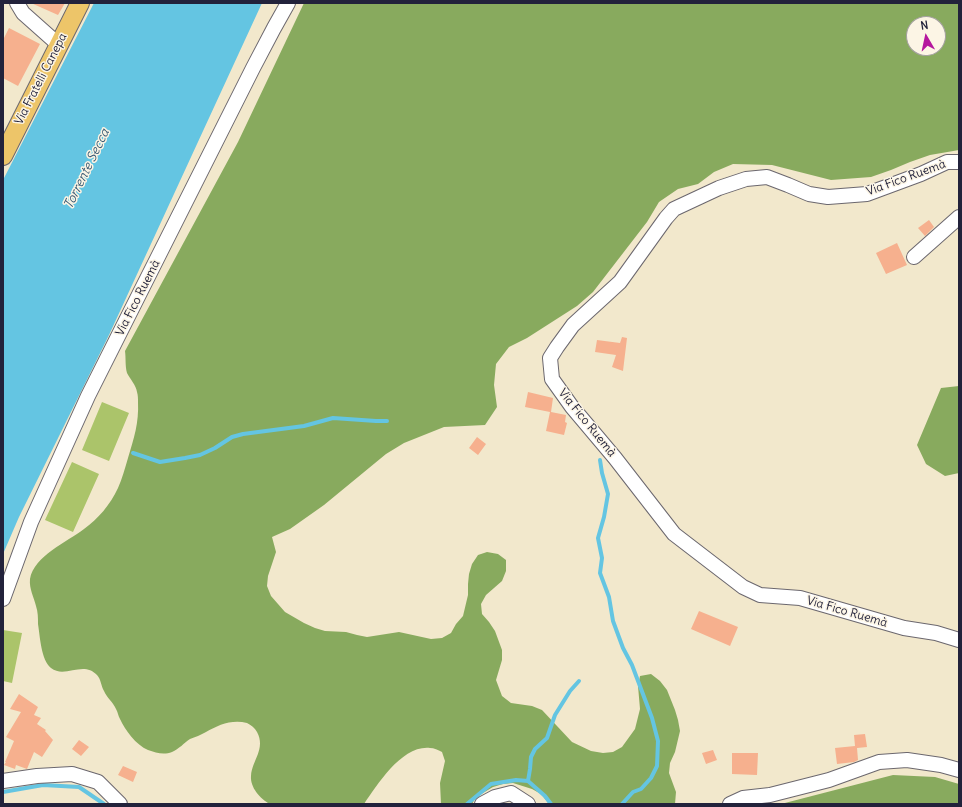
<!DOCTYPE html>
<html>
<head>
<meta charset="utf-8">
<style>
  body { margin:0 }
  #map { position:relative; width:962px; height:807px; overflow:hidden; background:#f2e8cc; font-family:Delius,sans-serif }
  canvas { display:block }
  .frame { position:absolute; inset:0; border:4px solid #22223b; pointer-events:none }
  .north { position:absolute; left:906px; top:16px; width:40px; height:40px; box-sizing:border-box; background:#fcf5e5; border:1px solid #a5a1a1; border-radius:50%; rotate:351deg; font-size:11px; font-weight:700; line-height:16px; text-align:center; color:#22223b }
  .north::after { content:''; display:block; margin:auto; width:14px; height:18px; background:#b5179e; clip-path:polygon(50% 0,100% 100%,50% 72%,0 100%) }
</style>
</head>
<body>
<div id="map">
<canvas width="962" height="807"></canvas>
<div class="frame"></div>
<div class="north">N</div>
</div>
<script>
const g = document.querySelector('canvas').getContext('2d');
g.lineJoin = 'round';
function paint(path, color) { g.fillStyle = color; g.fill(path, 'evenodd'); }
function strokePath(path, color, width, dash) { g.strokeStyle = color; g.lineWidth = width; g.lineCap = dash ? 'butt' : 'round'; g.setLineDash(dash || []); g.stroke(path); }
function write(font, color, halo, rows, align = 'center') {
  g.font = font + ' Delius,sans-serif'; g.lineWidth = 3; g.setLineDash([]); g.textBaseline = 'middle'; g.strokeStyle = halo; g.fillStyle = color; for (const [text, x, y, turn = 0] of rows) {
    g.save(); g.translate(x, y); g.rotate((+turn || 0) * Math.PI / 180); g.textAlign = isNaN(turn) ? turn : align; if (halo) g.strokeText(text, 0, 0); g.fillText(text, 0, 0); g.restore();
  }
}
paint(new Path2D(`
  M 102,402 L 129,413 L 109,461 L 82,450 Z
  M 72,462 L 99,474 L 73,532 L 45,520 Z
  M 3,630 L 22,633 L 12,683 L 3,681 Z`), '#abc46a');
paint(new Path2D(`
  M 304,3 L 959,3 L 959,150 L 930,155 L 910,162 L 891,170 L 871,177 L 831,180 L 772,165 L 733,164 L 714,172 L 698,184 L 678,189 L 659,202 L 647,222 L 593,292 L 577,306 L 527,338 L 509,347 L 496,364 L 494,385 L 497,407 L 485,425 L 444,427 L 404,443 L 386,454 L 324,505 L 290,529 L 272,537 L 276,552 L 268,576 L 267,586 L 271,596 L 285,612 L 304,623 L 315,628 L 325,631 L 346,632 L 357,635 L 367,637 L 399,632 L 431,639 L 442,638 L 451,633 L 456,624 L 463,616 L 468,595 L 468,584 L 469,574 L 472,564 L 478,555 L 487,552 L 498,554 L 506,560 L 506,571 L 502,581 L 486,595 L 481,604 L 482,614 L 489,622 L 495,631 L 502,650 L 502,660 L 496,680 L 502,696 L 511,703 L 532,706 L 542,710 L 572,742 L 591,751 L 603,753 L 613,752 L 622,747 L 635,729 L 640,709 L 638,686 L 640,676 L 651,674 L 660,681 L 667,690 L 675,710 L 678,720 L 680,731 L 675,752 L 670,763 L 669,773 L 676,792 L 675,804 L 549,804 L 541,794 L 532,789 L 513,783 L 503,784 L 493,787 L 476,797 L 472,804 L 441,804 L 440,783 L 445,761 L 442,752 C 438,750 434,748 430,748 C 402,745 378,784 364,804 L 270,804 C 260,799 250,787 251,776 C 252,760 266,749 257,732 C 255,728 251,725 247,723 C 232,719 218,725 206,732 C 201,735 195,737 190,739 C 184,743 179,749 172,752 C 164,755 156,753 148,750 C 136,745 125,730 120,719 C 118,716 118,712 116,709 C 113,702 107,698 104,691 C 101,686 101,679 97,675 C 83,660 65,679 51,668 C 41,660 40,636 38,624 C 38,618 38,612 36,606 C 34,597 29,589 30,579 C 34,556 67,542 84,529 C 98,519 110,505 118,488 C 122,479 125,468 128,458 C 134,438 139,423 138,402 C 138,399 138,395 137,392 C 136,385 130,379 127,373 C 125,366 126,358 125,351 L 238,142 ZM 914,24 L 938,24 L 938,48 L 914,48 Z
  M 959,386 L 959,473 L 945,476 L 926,464 L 917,445 L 941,388 Z
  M 893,775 L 935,777 L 959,784 L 959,804 L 781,804 Z`), '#88aa5e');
paint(new Path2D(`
  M 94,3 L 262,3 L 109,335 L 19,517 L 3,554 L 3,180 Z`), '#64c5e2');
strokePath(new Path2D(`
  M 133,453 L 160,462 L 185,458 L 200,455 L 215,448 L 232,437 L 243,434 L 304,426 L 333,418 L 376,421 L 387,421
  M 600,460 L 602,473 L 608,494 L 604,517 L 598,538 L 602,558 L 600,573 L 609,597 L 613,621 L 623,648 L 632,665 L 652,718 L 658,741 L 657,766 L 651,778 L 641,789 L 633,792 L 622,804
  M 528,781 L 530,769 L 531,757 L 535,749 L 547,738 L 555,715 L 570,691 L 579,681
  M 3,792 L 43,785 L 79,787 L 104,804
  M 467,804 L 491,784 L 516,780 L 528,781 L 545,796 L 551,804`), '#64c5e2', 4);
paint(new Path2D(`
  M 31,3 L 65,3 L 58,15 Z
  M 9,28 L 40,44 L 18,86 L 3,78 L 3,40 Z
  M 929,220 L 934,227 L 925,236 L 918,228 Z
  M 897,243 L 907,265 L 886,274 L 876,253 Z
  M 622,337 L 627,338 L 623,371 L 612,367 L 616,355 L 595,352 L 597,340 L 620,343 Z
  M 528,392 L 553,398 L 551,412 L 566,415 L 565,422 L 567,423 L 564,435 L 546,431 L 550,412 L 525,407 Z
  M 477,437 L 486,444 L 478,455 L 469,448 Z
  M 699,611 L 738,627 L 730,646 L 691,629 Z
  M 19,694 L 38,707 L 34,715 L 41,718 L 37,724 L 46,730 L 45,731 L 53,740 L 42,757 L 34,752 L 27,769 L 16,765 L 15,769 L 4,765 L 6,762 L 5,762 L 14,741 L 6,737 L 21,712 L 10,709 Z
  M 865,734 L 867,747 L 857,748 L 858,760 L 854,762 L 837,764 L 835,748 L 855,746 L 854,735 Z
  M 79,740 L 89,747 L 81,756 L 72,749 Z
  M 713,750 L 717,760 L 706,764 L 702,753 Z
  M 732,753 L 758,753 L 757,775 L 732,774 Z
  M 123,766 L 137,772 L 133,782 L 118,775 Z`), '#f6b08e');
const minor = new Path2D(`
  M 17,3 L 23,13 L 59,45
  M 959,162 L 947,162 L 921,174 L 867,194 L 828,197 L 809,194 L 788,185 L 767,177 L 746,179 L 719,188 L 674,209 L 666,218 L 620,282 L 573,325 L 557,347 L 550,358 L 552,379 L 572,407 L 615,458 L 674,534 L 743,587 L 760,595 L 800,598 L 904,628 L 936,633 L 959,640
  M 914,257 L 959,217
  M 3,599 L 31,522 L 88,396 L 253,68 L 274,28 L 288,3
  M 3,781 L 37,776 L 72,774 L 98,782 L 120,804
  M 482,804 L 495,797 L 511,793 L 528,804
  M 730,804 L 743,798 L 770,795 L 829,780 L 879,762 L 907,760 L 941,765 L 959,770`);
const major = new Path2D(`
  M 3,156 L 80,3`);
strokePath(minor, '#6b676e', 16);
strokePath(major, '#6b676e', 20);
strokePath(minor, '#fff', 14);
strokePath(major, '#edc569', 18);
write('12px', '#22223b', '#fcf5e5', [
  ["Via Fratelli Canepa",41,79,-63],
  ["Via Fico Ruemà",906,178,-20],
  ["Via Fico Ruemà",138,298,-63],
  ["Via Fico Ruemà",587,423,51],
  ["Via Fico Ruemà",847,612,16]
]);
write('italic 13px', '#395b75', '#fcf5e5', [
  ["Torrente Secca",87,169,-64]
]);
</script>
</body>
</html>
